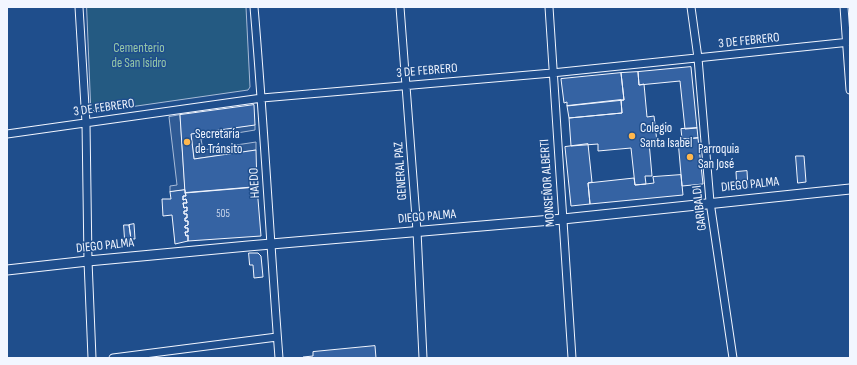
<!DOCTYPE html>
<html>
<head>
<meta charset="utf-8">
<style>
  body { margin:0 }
  #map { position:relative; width:857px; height:365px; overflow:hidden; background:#1f4e8c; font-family:"Sofia Sans Condensed",sans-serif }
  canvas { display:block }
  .frame { position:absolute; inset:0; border:8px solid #f2f6ff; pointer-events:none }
</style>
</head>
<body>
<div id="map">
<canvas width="857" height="365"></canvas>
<div class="frame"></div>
</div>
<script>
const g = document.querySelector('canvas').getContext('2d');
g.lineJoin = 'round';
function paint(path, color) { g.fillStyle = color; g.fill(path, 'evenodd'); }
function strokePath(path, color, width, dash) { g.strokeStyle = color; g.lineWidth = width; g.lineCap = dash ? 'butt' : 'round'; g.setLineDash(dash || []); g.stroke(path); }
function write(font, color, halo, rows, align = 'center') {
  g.font = font + ' "Sofia Sans Condensed",sans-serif'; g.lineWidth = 3; g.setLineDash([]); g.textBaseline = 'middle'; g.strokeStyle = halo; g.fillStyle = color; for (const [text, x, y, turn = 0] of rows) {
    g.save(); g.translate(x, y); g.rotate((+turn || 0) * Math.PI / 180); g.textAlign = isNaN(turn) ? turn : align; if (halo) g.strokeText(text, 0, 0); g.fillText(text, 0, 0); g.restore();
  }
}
const green = new Path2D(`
  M 87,7 L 246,7 L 250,87 L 248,90 L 95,112 L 91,108 Z`);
paint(green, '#245a82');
strokePath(green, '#a8bbd7', 1);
const parking = new Path2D(`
  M 180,115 L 185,190 L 170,192 L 170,186 L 177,185 L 169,117 Z
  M 255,125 L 255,130 L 201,139 L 203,150 L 256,142 L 256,150 L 194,159 L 191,134 Z`);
paint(parking, '#305b95');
strokePath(parking, '#a8bbd7', 1);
const building = new Path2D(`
  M 691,67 L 697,128 L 685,129 L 680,81 L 639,85 L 638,72 Z
  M 638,72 L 639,85 L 644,84 L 647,117 L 654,116 L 657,142 L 649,142 L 652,176 L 645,176 L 646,184 L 635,185 L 631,148 L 598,151 L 598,144 L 571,146 L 569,118 L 622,113 L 621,100 L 624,100 L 621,73 Z
  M 621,73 L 624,100 L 567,106 L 567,102 L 564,103 L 561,79 Z
  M 621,100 L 622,113 L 569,118 L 567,106 Z
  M 254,105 L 255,125 L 191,134 L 194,159 L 256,150 L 257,187 L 185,193 L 180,115 Z
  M 697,128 L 698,138 L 682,139 L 681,129 Z
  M 698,138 L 703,184 L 682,186 L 678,140 Z
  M 588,144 L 592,182 L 588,183 L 590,204 L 571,206 L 565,147 Z
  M 796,156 L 804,156 L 806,182 L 798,183 Z
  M 747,171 L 748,188 L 737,189 L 736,172 Z
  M 681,175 L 683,195 L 590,204 L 588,183 L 634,178 L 635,185 L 646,184 L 654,183 L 653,177 Z
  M 257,187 L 261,236 L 188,241 L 188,235 L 186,236 L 185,232 L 188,232 L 188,228 L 185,228 L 185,226 L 188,225 L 188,221 L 185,221 L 185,218 L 187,218 L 187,214 L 184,214 L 184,211 L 187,211 L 187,207 L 184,208 L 183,203 L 187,203 L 186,199 L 183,200 L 183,196 L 186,196 L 185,193 Z
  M 185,190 L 186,196 L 183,196 L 183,200 L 186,199 L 187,203 L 183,203 L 184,208 L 187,207 L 187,211 L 184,211 L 184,214 L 187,214 L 187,218 L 185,218 L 185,221 L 188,221 L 188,225 L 185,226 L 185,228 L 188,228 L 188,232 L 185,232 L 186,236 L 188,235 L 188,241 L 175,244 L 172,215 L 163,216 L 162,199 L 171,199 L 170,192 Z
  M 134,224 L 135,239 L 131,239 L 129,225 Z
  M 124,225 L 129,225 L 131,239 L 125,240 Z
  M 249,253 L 258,253 L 261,256 L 263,277 L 254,278 L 253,265 L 250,265 Z
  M 375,346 L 376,358 L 303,358 L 303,357 L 313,356 L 313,352 Z`);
paint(building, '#3563a3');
strokePath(building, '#f2f6ff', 1);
const street = new Path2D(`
  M 79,7 L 86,123 L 88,261 L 92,358
  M 254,7 C 264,124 270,241 279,358
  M 400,7 L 417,231 L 423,358
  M 549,7 L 572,358
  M 691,7 L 698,58 L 710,202 L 733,358
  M 844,7 L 850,90
  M 7,134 L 262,98 L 552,73 L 850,42
  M 113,358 L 277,337`);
const secondary = new Path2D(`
  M 7,270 L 88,261 L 248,246 L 563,219 L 850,189`);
strokePath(street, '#f2f6ff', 9);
strokePath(secondary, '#f2f6ff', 11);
strokePath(street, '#1f4e8c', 7);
strokePath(secondary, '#1f4e8c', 9);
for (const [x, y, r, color] of [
  [632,136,4,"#ffb74d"],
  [187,142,4,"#ffb74d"],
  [690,157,4,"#ffb74d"]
]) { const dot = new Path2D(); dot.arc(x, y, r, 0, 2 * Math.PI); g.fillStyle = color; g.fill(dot); strokePath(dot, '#1f4e8c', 1.5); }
write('11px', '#c3d1e8', null, [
  ["505",223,214]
]);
write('13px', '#f2f6ff', '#1f4e8c', [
  ["3 DE FEBRERO",749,41,-6],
  ["3 DE FEBRERO",427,71,-5],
  ["3 DE FEBRERO",104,108,-8],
  ["GENERAL PAZ",401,171,-94],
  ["HAEDO",255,183,-93],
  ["MONSEÑOR ALBERTI",548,183,-94],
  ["DIEGO PALMA",750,185,-6],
  ["GARIBALDI",700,208,-97],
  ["DIEGO PALMA",427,217,-5],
  ["DIEGO PALMA",105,246,-6]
]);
write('13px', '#97c8a6', '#1f4e8c', [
  ["Cementerio",139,49],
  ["de San Isidro",139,64]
]);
write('13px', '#f2f6ff', '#1f4e8c', [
  ["Colegio",640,129],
  ["Santa Isabel",640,144],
  ["Secretaría",195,135],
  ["de Tránsito",195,150],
  ["Parroquia",698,150],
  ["San José",698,165]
], 'left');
</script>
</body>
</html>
